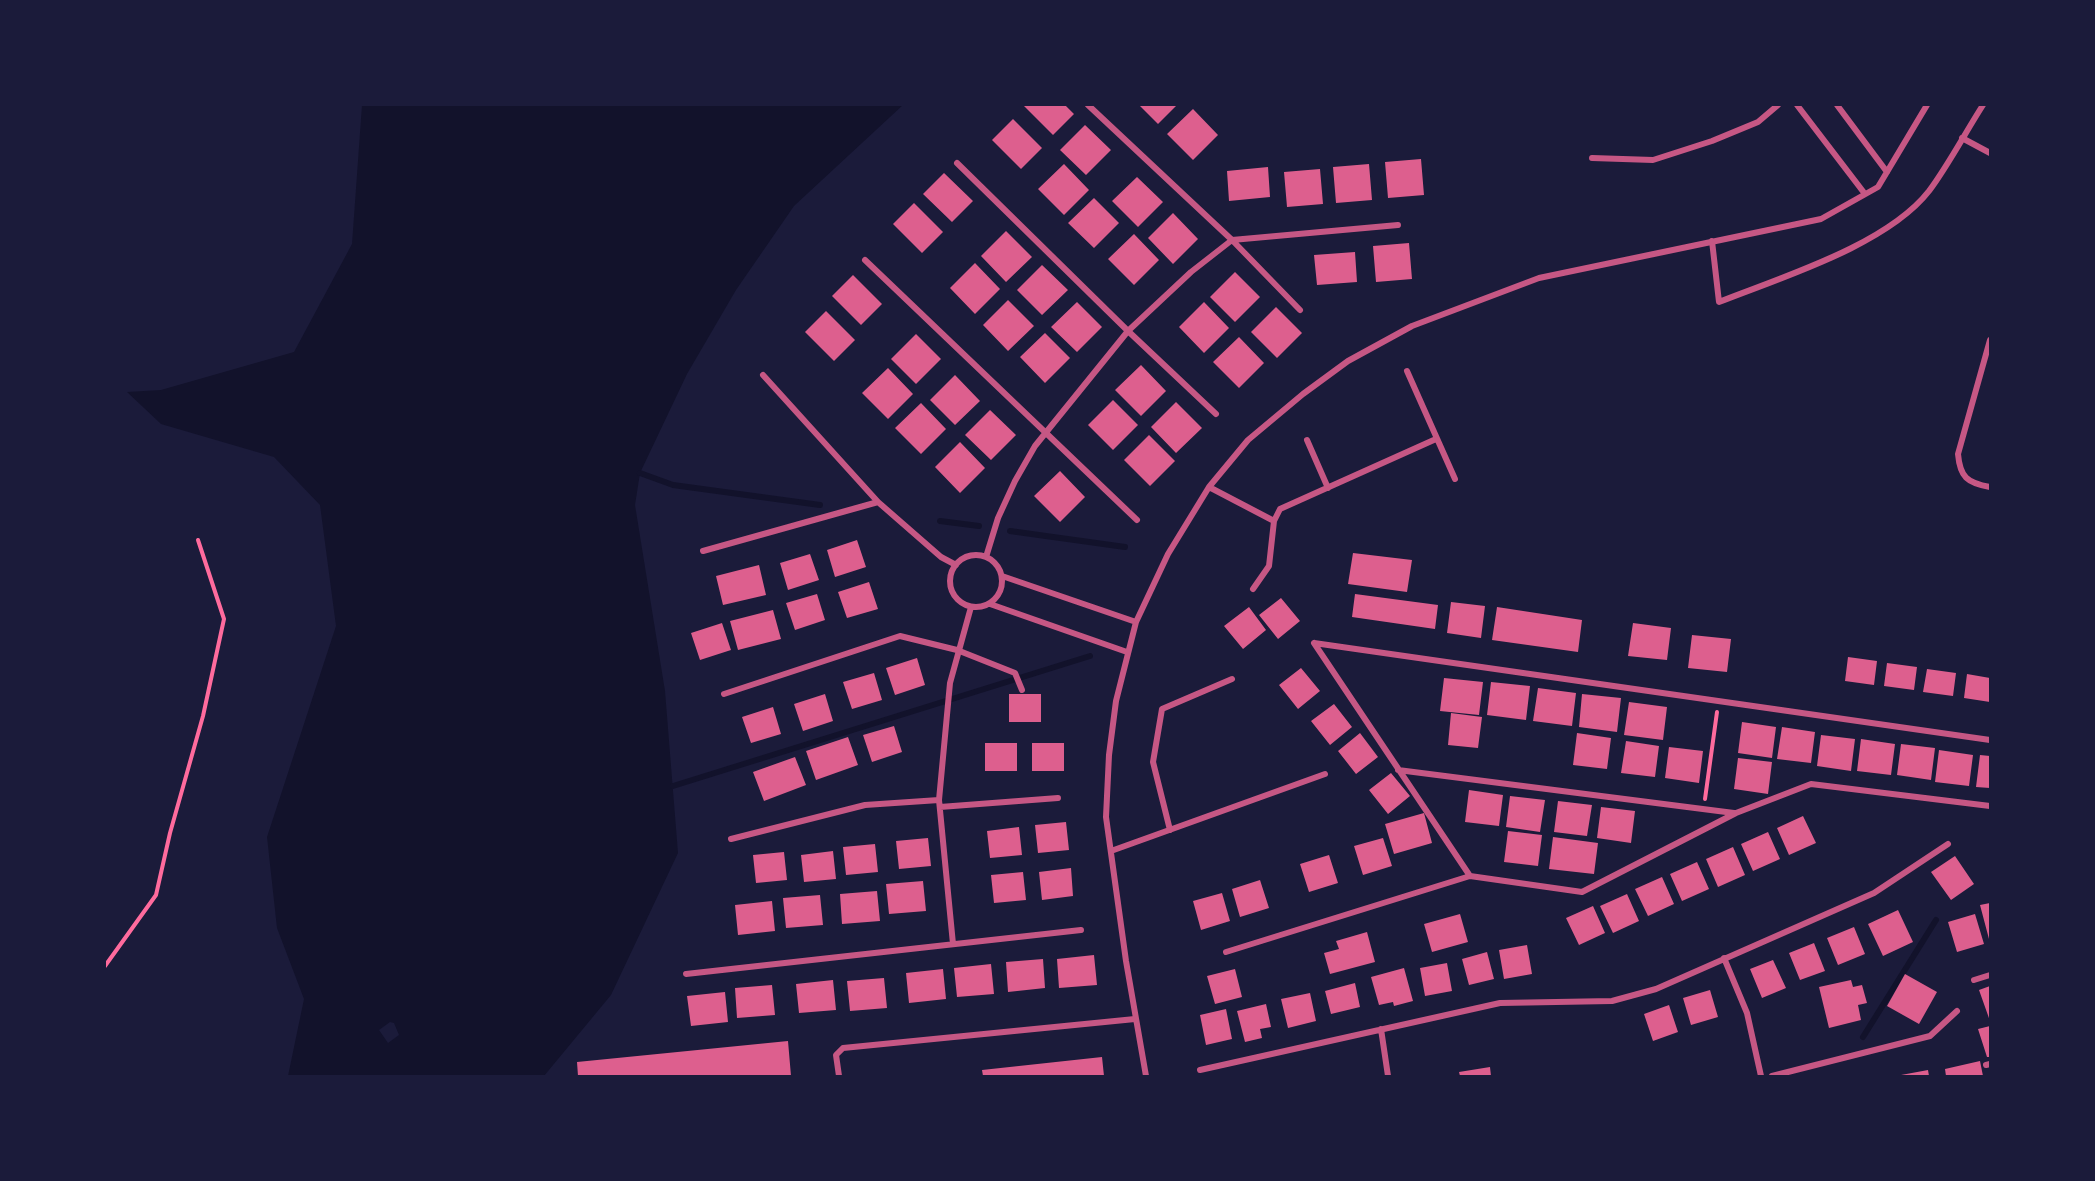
<!DOCTYPE html>
<html>
<head>
<meta charset="utf-8">
<style>
  body { margin:0 }
  #map { position:relative; width:2095px; height:1181px; overflow:hidden; background:#1b1b3a; font-family:Overpass,sans-serif }
  canvas { display:block }
  .frame { position:absolute; inset:0; border:106px solid #1b1b3a; pointer-events:none }
</style>
</head>
<body>
<div id="map">
<canvas width="2095" height="1181"></canvas>
<div class="frame"></div>
</div>
<script>
const g = document.querySelector('canvas').getContext('2d');
g.lineJoin = 'round';
function paint(path, color) { g.fillStyle = color; g.fill(path, 'evenodd'); }
function strokePath(path, color, width, dash) { g.strokeStyle = color; g.lineWidth = width; g.lineCap = dash ? 'butt' : 'round'; g.setLineDash(dash || []); g.stroke(path); }
paint(new Path2D(`
  M 362,105 L 903,105 L 794,206 L 736,290 L 687,374 L 640,473 L 635,505 L 665,691 L 678,853 L 611,995 L 544,1076 L 288,1076 L 304,999 L 277,928 L 267,837 L 336,626 L 320,505 L 274,457 L 161,424 L 127,392 L 161,390 L 294,352 L 352,244 ZM 390,1022 L 394,1023 L 399,1035 L 388,1043 L 379,1030 Z`), '#12122b');
strokePath(new Path2D(`
  M 640,473 L 673,485 L 820,505
  M 940,521 L 979,526
  M 1010,531 L 1125,547
  M 673,786 L 1090,656
  M 1863,1037 L 1936,920`), '#12122b', 6);
paint(new Path2D(`
  M 1025,105 L 1065,105 L 1074,114 L 1053,135 L 1024,106 Z
  M 1139,105 L 1177,105 L 1158,124 Z
  M 1193,109 L 1218,135 L 1193,160 L 1167,134 Z
  M 1013,119 L 1042,148 L 1021,169 L 992,140 Z
  M 1085,125 L 1111,150 L 1086,175 L 1060,150 Z
  M 1421,159 L 1424,195 L 1388,198 L 1385,162 Z
  M 1064,164 L 1089,190 L 1064,215 L 1038,189 Z
  M 1369,164 L 1372,200 L 1336,203 L 1333,167 Z
  M 1268,167 L 1270,197 L 1229,201 L 1227,171 Z
  M 1320,169 L 1323,204 L 1287,207 L 1284,172 Z
  M 944,173 L 973,201 L 952,222 L 923,194 Z
  M 1137,177 L 1163,202 L 1138,227 L 1112,201 Z
  M 1094,198 L 1119,223 L 1094,248 L 1068,223 Z
  M 914,203 L 943,232 L 922,253 L 893,224 Z
  M 1173,213 L 1198,239 L 1173,264 L 1148,238 Z
  M 1006,231 L 1032,257 L 1006,282 L 981,256 Z
  M 1134,234 L 1159,260 L 1134,285 L 1108,259 Z
  M 1409,243 L 1412,279 L 1376,282 L 1373,246 Z
  M 1355,252 L 1357,282 L 1317,285 L 1314,255 Z
  M 975,263 L 1000,289 L 975,314 L 950,288 Z
  M 1042,265 L 1068,290 L 1042,315 L 1017,290 Z
  M 1235,272 L 1260,297 L 1235,322 L 1210,297 Z
  M 853,275 L 882,304 L 861,325 L 832,296 Z
  M 1008,300 L 1034,326 L 1008,351 L 983,325 Z
  M 1077,302 L 1102,327 L 1077,352 L 1051,327 Z
  M 1204,302 L 1229,328 L 1204,353 L 1179,327 Z
  M 1276,307 L 1302,333 L 1277,358 L 1251,332 Z
  M 826,311 L 855,340 L 834,361 L 805,332 Z
  M 1045,333 L 1070,358 L 1045,383 L 1020,357 Z
  M 916,334 L 941,359 L 916,384 L 891,359 Z
  M 1239,337 L 1264,363 L 1239,388 L 1213,362 Z
  M 1141,365 L 1166,391 L 1141,416 L 1115,390 Z
  M 888,368 L 913,394 L 888,419 L 862,393 Z
  M 955,375 L 980,401 L 955,425 L 930,400 Z
  M 1113,400 L 1138,425 L 1113,450 L 1088,425 Z
  M 1176,402 L 1202,428 L 1176,453 L 1151,427 Z
  M 921,403 L 946,429 L 921,454 L 895,428 Z
  M 990,410 L 1016,435 L 991,460 L 965,435 Z
  M 1149,435 L 1175,461 L 1150,486 L 1124,460 Z
  M 960,442 L 985,468 L 960,493 L 935,467 Z
  M 1060,471 L 1085,497 L 1060,522 L 1034,496 Z
  M 857,540 L 866,567 L 835,577 L 827,550 Z
  M 1353,553 L 1412,560 L 1407,592 L 1348,584 Z
  M 810,554 L 819,580 L 788,590 L 780,563 Z
  M 759,565 L 766,595 L 723,605 L 716,576 Z
  M 869,582 L 878,609 L 847,618 L 838,592 Z
  M 817,594 L 825,620 L 795,630 L 786,603 Z
  M 1355,594 L 1438,605 L 1435,629 L 1352,617 Z
  M 1281,598 L 1300,621 L 1278,639 L 1259,615 Z
  M 1451,602 L 1485,606 L 1481,638 L 1447,633 Z
  M 1249,607 L 1266,630 L 1243,649 L 1224,626 Z
  M 1497,607 L 1582,620 L 1578,652 L 1492,640 Z
  M 773,610 L 781,639 L 738,650 L 730,621 Z
  M 722,623 L 731,650 L 700,660 L 691,633 Z
  M 1633,623 L 1671,628 L 1667,660 L 1628,656 Z
  M 1692,635 L 1731,639 L 1727,672 L 1688,668 Z
  M 1848,657 L 1877,661 L 1874,685 L 1845,681 Z
  M 917,658 L 925,685 L 895,695 L 886,668 Z
  M 1887,663 L 1917,667 L 1914,690 L 1884,686 Z
  M 1301,668 L 1320,691 L 1298,709 L 1279,685 Z
  M 1927,669 L 1956,673 L 1953,696 L 1923,692 Z
  M 874,673 L 882,700 L 852,709 L 843,682 Z
  M 1967,674 L 1990,678 L 1990,702 L 1964,698 Z
  M 1444,678 L 1483,682 L 1479,715 L 1440,711 Z
  M 1491,682 L 1530,686 L 1526,720 L 1487,715 Z
  M 1538,688 L 1576,693 L 1572,726 L 1533,721 Z
  M 825,694 L 833,721 L 803,731 L 794,704 Z
  M 1009,694 L 1041,694 L 1041,722 L 1009,722 Z
  M 1582,694 L 1621,698 L 1617,732 L 1579,727 Z
  M 1629,702 L 1667,707 L 1663,740 L 1624,735 Z
  M 1334,704 L 1352,727 L 1330,745 L 1311,721 Z
  M 773,707 L 781,734 L 751,743 L 742,717 Z
  M 1451,713 L 1482,717 L 1478,748 L 1448,745 Z
  M 1742,722 L 1776,727 L 1772,758 L 1738,753 Z
  M 894,726 L 902,752 L 872,762 L 863,735 Z
  M 1782,727 L 1815,732 L 1811,763 L 1777,759 Z
  M 1360,733 L 1378,757 L 1356,774 L 1338,751 Z
  M 1577,733 L 1611,738 L 1607,769 L 1573,765 Z
  M 1821,735 L 1855,739 L 1851,771 L 1817,766 Z
  M 848,737 L 858,765 L 816,780 L 806,751 Z
  M 1861,739 L 1895,744 L 1891,775 L 1857,771 Z
  M 1626,741 L 1659,746 L 1655,777 L 1621,773 Z
  M 985,743 L 1017,743 L 1017,771 L 985,771 Z
  M 1032,743 L 1064,743 L 1064,771 L 1032,771 Z
  M 1901,744 L 1935,748 L 1931,780 L 1897,775 Z
  M 1669,747 L 1703,751 L 1699,783 L 1665,778 Z
  M 1939,750 L 1973,755 L 1969,786 L 1935,782 Z
  M 1980,755 L 1990,756 L 1990,788 L 1976,787 Z
  M 795,757 L 806,785 L 764,801 L 753,772 Z
  M 1738,758 L 1772,762 L 1768,794 L 1734,789 Z
  M 1391,773 L 1410,796 L 1388,814 L 1369,790 Z
  M 1469,790 L 1503,795 L 1499,826 L 1465,822 Z
  M 1510,796 L 1545,800 L 1540,832 L 1506,827 Z
  M 1558,801 L 1592,805 L 1587,836 L 1554,832 Z
  M 1601,807 L 1635,811 L 1631,843 L 1597,838 Z
  M 1424,813 L 1432,843 L 1394,854 L 1385,824 Z
  M 1803,816 L 1816,843 L 1789,855 L 1777,828 Z
  M 1066,822 L 1069,850 L 1038,853 L 1035,825 Z
  M 1019,827 L 1022,855 L 990,858 L 987,831 Z
  M 1508,831 L 1542,835 L 1538,866 L 1504,862 Z
  M 1768,832 L 1780,859 L 1753,871 L 1741,844 Z
  M 1553,837 L 1598,843 L 1594,874 L 1549,869 Z
  M 928,838 L 931,866 L 899,869 L 896,841 Z
  M 1383,838 L 1392,866 L 1363,875 L 1354,846 Z
  M 875,844 L 878,872 L 846,875 L 843,847 Z
  M 1733,847 L 1745,875 L 1718,887 L 1706,859 Z
  M 833,851 L 836,879 L 804,882 L 801,855 Z
  M 784,852 L 787,880 L 756,883 L 753,855 Z
  M 1329,855 L 1338,883 L 1309,892 L 1300,864 Z
  M 1955,856 L 1974,884 L 1951,900 L 1931,872 Z
  M 1697,862 L 1709,889 L 1682,901 L 1670,874 Z
  M 1071,868 L 1073,896 L 1042,900 L 1039,872 Z
  M 1023,872 L 1026,900 L 994,903 L 991,875 Z
  M 1662,877 L 1674,904 L 1648,916 L 1635,889 Z
  M 1260,880 L 1269,908 L 1240,917 L 1232,889 Z
  M 923,881 L 926,911 L 889,914 L 886,884 Z
  M 877,891 L 880,921 L 842,924 L 840,894 Z
  M 1222,893 L 1230,921 L 1201,930 L 1193,901 Z
  M 1627,894 L 1639,921 L 1613,933 L 1600,906 Z
  M 820,895 L 823,925 L 786,928 L 783,898 Z
  M 772,901 L 775,931 L 738,935 L 735,905 Z
  M 1990,903 L 1990,939 L 1989,939 L 1980,905 Z
  M 1593,906 L 1605,933 L 1579,945 L 1566,918 Z
  M 1898,910 L 1913,942 L 1883,956 L 1868,924 Z
  M 1460,914 L 1468,942 L 1432,952 L 1424,924 Z
  M 1975,914 L 1984,944 L 1957,952 L 1948,922 Z
  M 1854,927 L 1865,954 L 1838,965 L 1827,938 Z
  M 1367,932 L 1375,962 L 1330,974 L 1324,953 L 1339,949 L 1336,941 Z
  M 1814,943 L 1825,971 L 1800,980 L 1789,953 Z
  M 1527,945 L 1532,974 L 1504,979 L 1499,950 Z
  M 1487,952 L 1494,979 L 1469,985 L 1462,959 Z
  M 1094,955 L 1097,985 L 1059,988 L 1057,959 Z
  M 1043,959 L 1045,988 L 1008,992 L 1006,962 Z
  M 1773,960 L 1786,988 L 1762,998 L 1750,969 Z
  M 1447,963 L 1452,991 L 1425,996 L 1420,968 Z
  M 991,964 L 994,994 L 957,997 L 954,968 Z
  M 1404,968 L 1413,1001 L 1394,1006 L 1393,1002 L 1379,1005 L 1371,977 Z
  M 943,969 L 946,999 L 909,1003 L 906,973 Z
  M 1235,969 L 1242,997 L 1215,1004 L 1207,976 Z
  M 1905,974 L 1937,992 L 1919,1024 L 1887,1006 Z
  M 884,978 L 887,1008 L 850,1011 L 847,981 Z
  M 833,980 L 836,1010 L 799,1013 L 796,984 Z
  M 1851,980 L 1853,987 L 1862,985 L 1867,1003 L 1858,1005 L 1861,1020 L 1829,1028 L 1819,987 Z
  M 1355,983 L 1360,1007 L 1331,1014 L 1325,991 Z
  M 772,985 L 775,1015 L 737,1018 L 735,988 Z
  M 1990,986 L 1990,1021 L 1979,990 Z
  M 1710,990 L 1718,1017 L 1691,1025 L 1683,998 Z
  M 725,992 L 728,1022 L 691,1026 L 687,996 Z
  M 1310,993 L 1316,1021 L 1288,1028 L 1281,999 Z
  M 1266,1004 L 1271,1027 L 1260,1029 L 1262,1038 L 1245,1042 L 1237,1011 Z
  M 1669,1005 L 1678,1032 L 1653,1041 L 1644,1014 Z
  M 1226,1009 L 1232,1039 L 1206,1045 L 1200,1015 Z
  M 1990,1026 L 1990,1057 L 1987,1057 L 1978,1029 Z
  M 788,1041 L 791,1076 L 578,1076 L 577,1062 Z
  M 1102,1057 L 1104,1076 L 983,1076 L 982,1070 Z
  M 1980,1061 L 1983,1076 L 1946,1076 L 1945,1069 Z
  M 1490,1067 L 1491,1076 L 1460,1076 L 1459,1072 Z
  M 1928,1070 L 1929,1076 L 1901,1076 L 1901,1075 Z`), '#dd5f8e');
strokePath(new Path2D(`
  M 1705,799 L 1717,712
  M 105,966 L 156,895 L 170,833 L 203,716 L 224,619 L 198,540`), '#ff6b9d', 4);
strokePath(new Path2D(`
  M 1088,105 L 1232,240 L 1300,310
  M 1797,105 L 1865,194
  M 1837,105 L 1887,172
  M 1962,138 L 1990,153
  M 1592,158 L 1653,160 L 1712,141 L 1758,122 L 1778,105
  M 957,163 L 1128,331 L 1216,414
  M 1712,241 L 1719,302 C 1782,277 1887,245 1929,191 C 1949,164 1965,133 1983,105
  M 865,260 L 1137,520
  M 1990,340 L 1958,454 C 1960,477 1967,483 1990,487
  M 1407,371 L 1455,479
  M 763,375 L 878,502 L 941,557 L 956,565
  M 1307,440 L 1328,488
  M 1209,487 L 1274,521
  M 703,551 L 878,502
  M950 581a26 26 0 1 1 52 0a26 26 0 1 1-52 0Z
  M 986,557 L 998,518 L 1015,481 L 1035,446 L 1128,331 L 1191,272 L 1232,240 L 1398,225
  M 1002,576 L 1136,622
  M 1253,589 L 1269,566 L 1274,521 L 1280,509 L 1436,439
  M 990,604 L 1127,652
  M 1314,643 L 1990,740
  M 1314,643 L 1470,876
  M 724,694 L 900,636 L 957,650 L 1015,673 L 1022,690
  M 1398,770 L 1734,813
  M 940,807 L 1058,798
  M 1170,830 L 1153,762 L 1162,709 L 1232,679
  M 731,839 L 865,805 L 939,800
  M 1111,851 L 1325,774
  M 953,944 L 939,800 L 950,683 L 971,607
  M 1226,952 L 1470,876 L 1582,892 L 1736,813 L 1811,784 L 1990,806
  M 1724,958 L 1747,1013 L 1761,1076
  M 686,974 L 1081,930
  M 1974,980 L 1990,975
  M 1381,1029 L 1388,1076
  M 1986,1065 L 1990,1064
  M 1200,1070 L 1500,1003 L 1612,1001 L 1656,989 L 1874,893 L 1948,844
  M 839,1076 L 836,1055 L 843,1048 L 1135,1019
  M 1146,1076 L 1126,961 L 1106,817 L 1109,755 L 1116,701 L 1136,622 L 1168,554 L 1209,487 L 1248,440 L 1303,394 L 1348,361 L 1412,326 L 1539,278 L 1821,219 L 1878,187 L 1927,105
  M 1772,1076 L 1930,1036 L 1957,1011`), '#c65784', 6);
</script>
</body>
</html>
